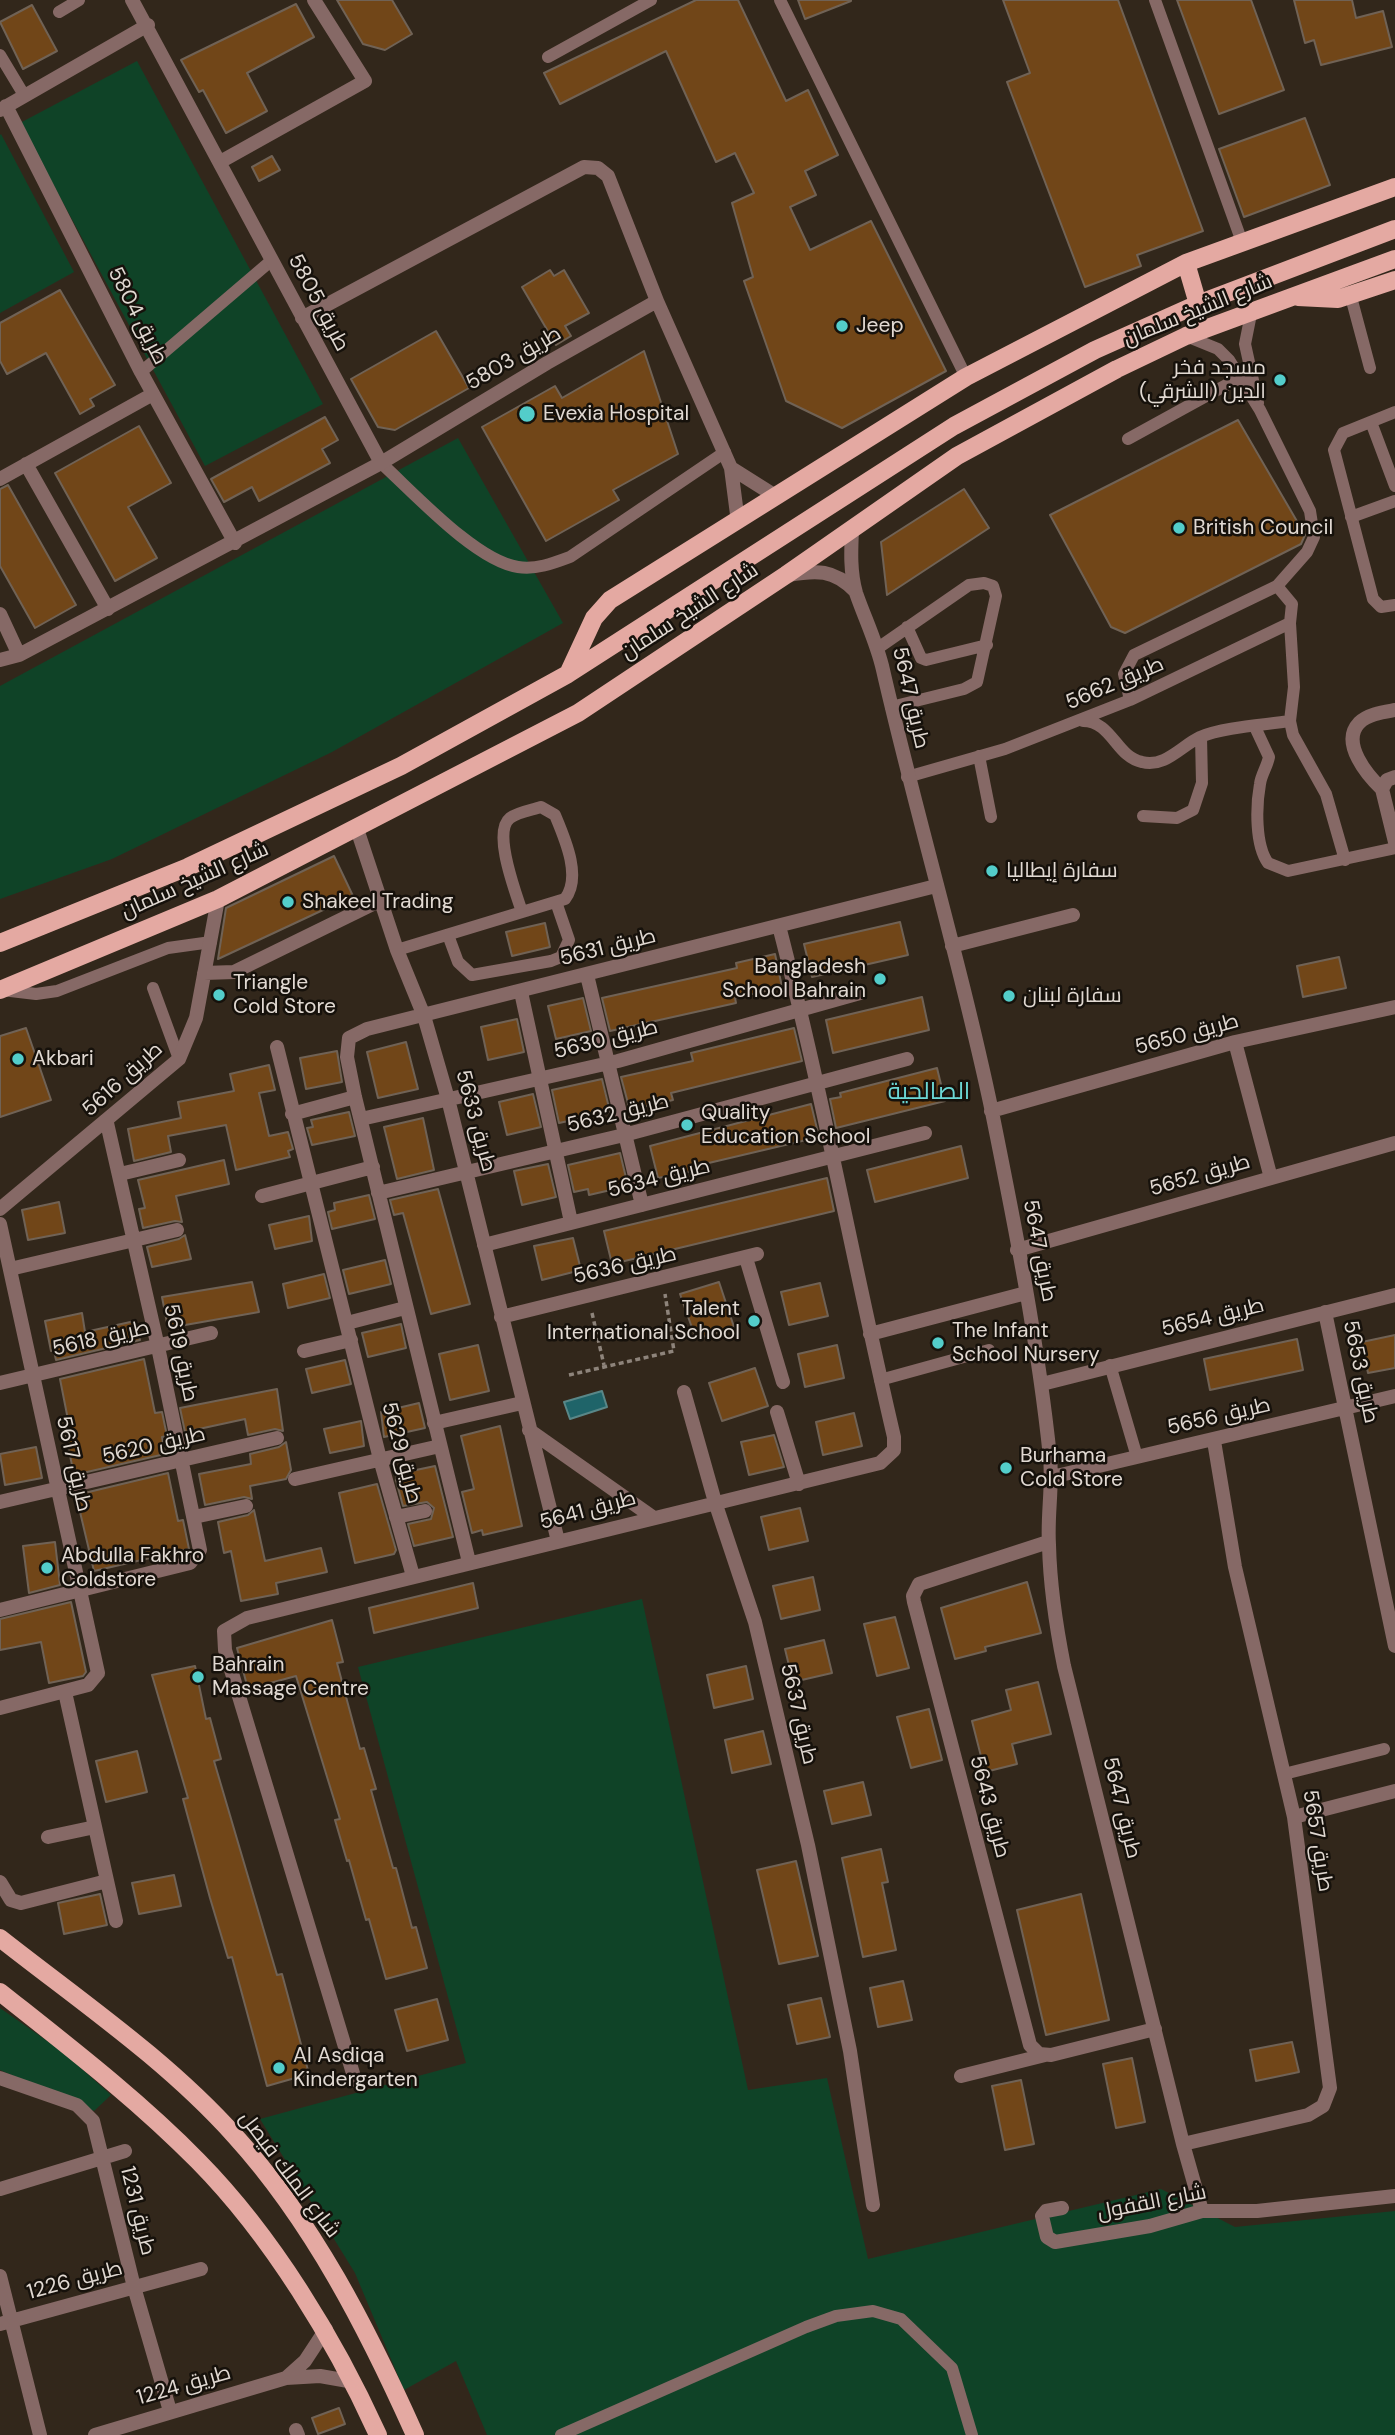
<!DOCTYPE html>
<html>
<head>
<meta charset="utf-8">
<style>
  body { margin:0 }
  canvas { display:block; background:#32271b }
</style>
</head>
<body>
<canvas width="1395" height="2435"></canvas>
<script>
const g = document.querySelector('canvas').getContext('2d');
g.lineJoin = 'round';
function paint(path, color) { g.fillStyle = color; g.fill(path, 'evenodd'); }
function strokePath(path, color, width, dash) { g.strokeStyle = color; g.lineWidth = width; g.lineCap = dash ? 'butt' : 'round'; g.setLineDash(dash || []); g.stroke(path); }
function write(font, color, halo, rows, align = 'center') {
  g.font = font + ' "DM Sans",Cairo,sans-serif'; g.lineWidth = 5; g.setLineDash([]); g.textBaseline = 'middle'; g.strokeStyle = halo; g.fillStyle = color; for (const [text, x, y, turn = 0] of rows) {
    g.save(); g.translate(x, y); g.rotate((+turn || 0) * Math.PI / 180); g.textAlign = isNaN(turn) ? turn : align; if (halo) g.strokeText(text, 0, 0); g.fillText(text, 0, 0); g.restore();
  }
}
paint(new Path2D(`
  M 137,61 L 323,404 L 205,466 L 20,123 Z
  M 1,134 L 74,272 L 0,313 L 0,135 Z
  M 458,438 L 563,623 L 332,752 L 112,859 L 0,899 L 0,686 Z
  M 642,1599 L 748,2090 L 827,2078 L 868,2259 L 1161,2189 L 1235,2227 L 1395,2211 L 1395,2435 L 487,2435 L 456,2361 L 404,2390 L 355,2273 L 260,2119 L 466,2063 L 358,1667 Z
  M 0,2008 L 63,2052 L 111,2095 L 94,2111 L 0,2070 Z`), '#0f4327');
const water = new Path2D(`
  M 602,1391 L 607,1407 L 570,1419 L 564,1402 Z`);
paint(water, '#1f6469');
strokePath(water, '#598788', 2);
const building = new Path2D(`
  M 337,0 L 392,0 L 412,34 L 385,50 L 363,44 Z
  M 696,0 L 738,0 L 786,101 L 808,90 L 838,155 L 805,171 L 816,195 L 790,207 L 810,250 L 871,221 L 946,371 L 842,428 L 786,401 L 744,281 L 753,277 L 732,203 L 754,193 L 735,153 L 716,162 L 666,51 L 560,104 L 544,73 Z
  M 798,0 L 851,0 L 851,1 L 805,19 Z
  M 1003,0 L 1118,0 L 1203,231 L 1137,255 L 1141,266 L 1085,287 L 1007,82 L 1030,73 Z
  M 1177,0 L 1251,0 L 1284,90 L 1219,114 Z
  M 1294,0 L 1352,0 L 1356,18 L 1383,11 L 1392,47 L 1321,65 L 1314,40 L 1305,43 Z
  M 296,4 L 314,37 L 247,73 L 267,111 L 226,133 L 203,90 L 199,92 L 181,60 Z
  M 32,5 L 57,51 L 23,69 L 0,22 Z
  M 1305,118 L 1330,185 L 1244,217 L 1219,149 Z
  M 272,156 L 280,170 L 259,181 L 252,167 Z
  M 550,270 L 554,276 L 564,270 L 589,313 L 565,326 L 571,336 L 556,345 L 522,287 Z
  M 60,290 L 115,385 L 90,399 L 94,406 L 80,414 L 46,353 L 7,374 L 0,361 L 0,323 Z
  M 436,331 L 469,388 L 395,430 L 378,427 L 351,379 Z
  M 644,351 L 678,454 L 613,490 L 619,500 L 546,541 L 482,427 L 555,386 L 562,398 Z
  M 325,417 L 338,440 L 322,449 L 330,463 L 259,501 L 252,487 L 224,502 L 211,479 Z
  M 1238,420 L 1305,535 L 1301,544 L 1125,633 L 1111,627 L 1050,515 Z
  M 139,426 L 171,483 L 128,507 L 157,558 L 115,581 L 55,473 Z
  M 8,485 L 76,605 L 35,628 L 0,566 L 0,489 Z
  M 964,489 L 989,528 L 887,595 L 881,542 Z
  M 334,856 L 353,896 L 218,959 L 226,908 Z
  M 900,922 L 908,955 L 812,977 L 804,944 Z
  M 545,923 L 550,947 L 512,956 L 506,932 Z
  M 775,954 L 782,987 L 735,998 L 736,1003 L 610,1031 L 602,998 L 737,968 L 736,963 Z
  M 1339,957 L 1346,988 L 1303,997 L 1297,966 Z
  M 922,997 L 929,1030 L 833,1053 L 826,1020 Z
  M 583,998 L 591,1031 L 556,1039 L 548,1006 Z
  M 517,1019 L 524,1052 L 488,1060 L 481,1027 Z
  M 26,1028 L 51,1100 L 0,1117 L 0,1036 Z
  M 794,1028 L 802,1061 L 671,1093 L 673,1100 L 634,1109 L 634,1106 L 629,1107 L 621,1077 L 693,1061 L 691,1053 Z
  M 406,1042 L 418,1089 L 378,1098 L 367,1052 Z
  M 337,1051 L 342,1082 L 306,1089 L 300,1058 Z
  M 269,1065 L 275,1090 L 259,1093 L 269,1136 L 288,1132 L 293,1149 L 288,1151 L 290,1157 L 236,1170 L 226,1125 L 168,1136 L 171,1152 L 134,1161 L 128,1129 L 181,1118 L 178,1102 L 234,1091 L 230,1074 Z
  M 937,1068 L 945,1101 L 836,1128 L 830,1099 L 841,1097 L 840,1093 Z
  M 602,1079 L 610,1112 L 559,1123 L 552,1090 Z
  M 533,1094 L 541,1127 L 507,1135 L 499,1102 Z
  M 811,1104 L 819,1137 L 696,1166 L 697,1170 L 658,1178 L 650,1146 Z
  M 349,1112 L 355,1136 L 312,1145 L 307,1128 L 313,1127 L 311,1120 Z
  M 423,1118 L 434,1170 L 397,1179 L 384,1127 Z
  M 961,1146 L 968,1178 L 875,1202 L 867,1170 Z
  M 620,1153 L 628,1186 L 589,1195 L 588,1189 L 574,1192 L 568,1165 Z
  M 224,1160 L 229,1184 L 176,1196 L 182,1222 L 175,1221 L 143,1228 L 139,1209 L 145,1208 L 138,1180 Z
  M 548,1164 L 556,1197 L 522,1205 L 514,1171 Z
  M 827,1178 L 834,1211 L 612,1264 L 604,1231 Z
  M 438,1189 L 470,1304 L 431,1314 L 403,1213 L 394,1215 L 390,1200 Z
  M 369,1195 L 375,1219 L 332,1229 L 328,1212 L 335,1210 L 334,1203 Z
  M 59,1202 L 65,1233 L 28,1240 L 22,1210 Z
  M 309,1216 L 312,1241 L 275,1249 L 269,1225 Z
  M 185,1235 L 191,1259 L 152,1267 L 147,1247 L 179,1239 Z
  M 573,1238 L 581,1270 L 542,1280 L 534,1246 Z
  M 385,1260 L 391,1284 L 349,1294 L 343,1270 Z
  M 324,1274 L 330,1298 L 288,1308 L 283,1284 Z
  M 252,1282 L 259,1312 L 168,1328 L 162,1297 Z
  M 719,1282 L 734,1327 L 696,1339 L 680,1294 Z
  M 820,1283 L 828,1316 L 789,1325 L 781,1292 Z
  M 82,1313 L 85,1332 L 135,1321 L 140,1340 L 56,1360 L 54,1351 L 51,1351 L 45,1321 Z
  M 401,1324 L 406,1348 L 368,1357 L 362,1333 Z
  M 1395,1335 L 1395,1368 L 1368,1373 L 1362,1342 Z
  M 1297,1339 L 1303,1370 L 1210,1390 L 1204,1359 Z
  M 478,1345 L 489,1391 L 450,1400 L 439,1354 Z
  M 837,1345 L 844,1378 L 805,1387 L 798,1354 Z
  M 144,1359 L 155,1413 L 162,1412 L 167,1436 L 162,1437 L 165,1454 L 74,1475 L 66,1436 L 71,1435 L 60,1379 Z
  M 345,1360 L 351,1384 L 312,1393 L 306,1369 Z
  M 755,1368 L 768,1406 L 722,1421 L 709,1383 Z
  M 277,1389 L 283,1431 L 275,1429 L 248,1435 L 245,1419 L 185,1432 L 180,1408 Z
  M 419,1403 L 425,1428 L 384,1437 L 381,1412 Z
  M 854,1413 L 862,1446 L 823,1455 L 816,1422 Z
  M 361,1421 L 364,1446 L 330,1453 L 324,1429 Z
  M 500,1426 L 522,1526 L 483,1535 L 482,1530 L 472,1533 L 462,1492 L 474,1489 L 461,1436 Z
  M 774,1435 L 784,1467 L 749,1475 L 741,1442 Z
  M 286,1442 L 291,1470 L 286,1479 L 250,1486 L 252,1499 L 244,1497 L 205,1505 L 199,1474 L 251,1464 L 250,1454 L 279,1447 Z
  M 36,1447 L 42,1478 L 5,1485 L 0,1454 Z
  M 435,1466 L 453,1537 L 414,1546 L 408,1524 L 431,1519 L 434,1508 L 427,1502 L 403,1506 L 396,1480 L 397,1474 Z
  M 168,1473 L 178,1521 L 183,1520 L 189,1549 L 94,1571 L 76,1495 Z
  M 377,1484 L 396,1550 L 394,1554 L 355,1563 L 339,1493 Z
  M 800,1508 L 808,1541 L 769,1550 L 761,1517 Z
  M 254,1510 L 265,1561 L 321,1548 L 327,1572 L 276,1583 L 278,1594 L 241,1601 L 231,1551 L 224,1553 L 218,1522 L 248,1515 Z
  M 55,1542 L 60,1585 L 29,1593 L 23,1546 Z
  M 813,1577 L 820,1610 L 781,1619 L 773,1586 Z
  M 1027,1582 L 1041,1633 L 985,1647 L 986,1651 L 955,1659 L 941,1608 Z
  M 473,1583 L 478,1608 L 374,1633 L 369,1608 Z
  M 71,1602 L 86,1672 L 83,1676 L 49,1683 L 41,1642 L 0,1650 L 0,1619 Z
  M 895,1617 L 909,1668 L 877,1676 L 864,1624 Z
  M 332,1620 L 343,1662 L 337,1663 L 360,1749 L 364,1748 L 376,1789 L 371,1790 L 393,1868 L 396,1868 L 412,1928 L 416,1927 L 427,1968 L 386,1979 L 369,1919 L 366,1920 L 349,1860 L 347,1861 L 335,1820 L 340,1819 L 296,1676 L 248,1689 L 237,1648 Z
  M 824,1640 L 832,1673 L 793,1682 L 785,1649 Z
  M 195,1666 L 206,1719 L 210,1718 L 221,1759 L 214,1761 L 277,1975 L 282,1974 L 309,2074 L 267,2086 L 232,1957 L 228,1958 L 210,1898 L 183,1799 L 188,1798 L 152,1675 Z
  M 746,1666 L 753,1699 L 714,1708 L 707,1675 Z
  M 1038,1682 L 1051,1734 L 1012,1744 L 1017,1764 L 985,1772 L 972,1721 L 1011,1710 L 1006,1690 Z
  M 929,1709 L 942,1760 L 911,1768 L 897,1717 Z
  M 763,1731 L 771,1764 L 732,1773 L 725,1740 Z
  M 137,1751 L 147,1792 L 106,1802 L 96,1761 Z
  M 863,1782 L 871,1815 L 832,1824 L 824,1791 Z
  M 881,1849 L 888,1882 L 882,1883 L 896,1950 L 863,1957 L 842,1858 Z
  M 796,1861 L 818,1956 L 779,1964 L 757,1870 Z
  M 174,1875 L 181,1906 L 139,1914 L 132,1883 Z
  M 100,1894 L 107,1925 L 64,1934 L 58,1903 Z
  M 1081,1894 L 1109,2020 L 1046,2035 L 1017,1910 Z
  M 903,1981 L 912,2020 L 878,2027 L 870,1988 Z
  M 821,1998 L 830,2037 L 797,2044 L 788,2005 Z
  M 437,1999 L 448,2040 L 407,2051 L 395,2010 Z
  M 1292,2042 L 1299,2072 L 1256,2081 L 1250,2050 Z
  M 1132,2058 L 1145,2122 L 1116,2128 L 1103,2064 Z
  M 1021,2080 L 1034,2144 L 1005,2150 L 992,2086 Z
  M 339,2408 L 345,2424 L 318,2434 L 312,2418 Z`);
paint(building, '#714618');
strokePath(building, '#706255', 2);
strokePath(new Path2D(`
  M 592,1313 L 604,1365
  M 569,1375 L 674,1351 L 665,1294`), '#8e847b', 3.5, [5, 3.5]);
strokePath(new Path2D(`
  M 780,0 L 966,377
  M 1155,0 L 1242,242
  M 59,12 L 79,0
  M 0,55 L 24,95
  M 548,57 L 651,0
  M 1351,297 L 1370,368
  M 1251,314 L 1245,344 L 1258,403
  M 141,372 L 272,260
  M 1395,412 L 1343,433 L 1334,450 L 1373,599 L 1381,607 L 1395,605
  M 1371,422 L 1395,486
  M 1128,439 L 1239,378
  M 381,463 C 414,493 476,561 518,567 C 536,570 554,563 570,557 L 725,452
  M 1351,517 L 1395,501
  M 907,627 L 921,658 L 926,660 L 987,645
  M 878,648 L 969,585 L 984,583 L 993,586 L 996,596 L 977,682 L 964,689 L 891,707
  M 1130,700 L 1124,674 L 1134,655 L 1277,586 L 1307,552 L 1314,537 L 1310,511 L 1260,410 L 1229,360 L 1218,349 L 1186,336
  M 1083,721 C 1112,721 1116,757 1142,762 C 1165,768 1181,746 1200,737 C 1224,727 1264,725 1290,721 L 1294,687 L 1290,623
  M 1290,721 L 1293,735 L 1326,794 L 1345,860
  M 1255,727 L 1269,757 C 1267,767 1261,775 1260,784 C 1256,806 1255,845 1268,863 L 1288,871 L 1395,848
  M 979,756 L 991,817
  M 907,777 L 1005,749 L 1130,700 L 1290,623 L 1292,604 L 1277,586
  M 1143,816 L 1177,818 L 1193,810 L 1202,783 L 1201,737
  M 448,935 L 458,962 L 472,975 L 551,961 L 561,957 L 569,940 L 556,902
  M 397,950 L 565,899 C 582,877 565,839 555,815 L 541,807 C 532,810 518,812 510,818 C 492,832 516,893 522,912
  M 153,988 L 179,1059
  M 2,990 L 36,994 L 57,991 L 168,948 L 211,942
  M 1110,1365 L 1137,1457
  M 880,1380 L 989,1350
  M 1284,1774 L 1384,1749
  M 561,2435 L 806,2327 L 836,2316 L 873,2311 L 901,2319 L 952,2368 L 972,2435`), '#866966', 12);
strokePath(new Path2D(`
  M 132,0 L 381,463
  M 6,106 L 141,372 L 235,543
  M 0,110 L 148,25
  M 220,162 L 365,81 L 314,0
  M 302,318 L 584,167 L 598,168 L 608,176 L 657,301
  M 26,464 L 108,609
  M 731,468 L 777,497
  M 0,479 L 153,394
  M 852,530 C 851,551 850,572 856,593 C 865,619 877,643 883,670 C 917,818 961,964 992,1112 C 1015,1226 1038,1342 1050,1457 C 1053,1487 1047,1515 1049,1545 C 1050,1586 1056,1626 1064,1666 L 1183,2144 L 1202,2211
  M 788,575 C 816,570 834,569 855,591
  M 0,614 L 19,655
  M 0,660 L 19,655 L 381,463 L 547,363 L 657,301 L 731,468 L 738,522
  M 1395,777 L 1387,780 L 1382,789 L 1395,842
  M 1382,789 C 1368,776 1340,743 1359,723 C 1368,714 1384,712 1395,710
  M 357,829 L 397,950 L 424,1016 L 448,1099 L 558,1541
  M 952,946 L 1073,915
  M 204,973 L 234,972 L 381,900
  M 587,975 L 642,1205
  M 521,992 L 571,1222
  M 1235,1042 L 1271,1178
  M 277,1047 L 380,1459 L 413,1576
  M 991,1111 L 1235,1042 L 1395,1007
  M 292,1114 L 355,1097
  M 361,1119 L 618,1061 L 860,993
  M 120,1174 L 179,1160
  M 378,1193 L 624,1135 L 907,1059
  M 262,1196 L 373,1167
  M 0,1209 L 179,1059 L 196,1018 L 218,899
  M 0,1224 L 98,1673 L 88,1685 L 0,1708
  M 484,1245 L 925,1133
  M 1017,1250 L 1395,1143
  M 746,1258 L 783,1382
  M 10,1269 L 177,1230
  M 1325,1312 L 1395,1646
  M 501,1317 L 757,1254
  M 347,1323 L 405,1308
  M 870,1334 L 1026,1293
  M 304,1351 L 351,1340
  M 0,1383 L 211,1333
  M 1042,1384 L 1395,1295
  M 684,1392 L 715,1502 L 755,1622 L 808,1845 L 850,2051 L 873,2205
  M 777,1412 L 799,1484
  M 434,1423 L 522,1403
  M 529,1430 L 651,1516
  M 1052,1477 L 1395,1396
  M 295,1479 L 440,1446
  M 0,1502 L 277,1438
  M 194,1517 L 246,1506
  M 396,1517 L 425,1511
  M 1048,1542 L 919,1584 L 913,1596 L 914,1602 L 1030,2045 L 1039,2054 L 1051,2055 L 1155,2029
  M 469,1562 L 355,1097 L 347,1057 L 349,1038 L 367,1029 L 936,886
  M 0,1610 L 190,1563 L 200,1550 L 158,1347 L 107,1123
  M 65,1692 L 116,1921
  M 1294,1817 L 1395,1791
  M 48,1837 L 95,1827
  M 0,1882 L 11,1900 L 21,1903 L 107,1881
  M 961,2076 L 1045,2055
  M 0,2078 L 77,2105 L 93,2121 L 134,2287 L 170,2411
  M 355,2080 L 225,1650 L 224,1631 L 247,1618 L 880,1463 L 894,1450 L 894,1437 C 854,1267 823,1095 779,926
  M 1183,2144 L 1308,2115 L 1323,2106 L 1330,2088 L 1294,1817 L 1235,1567 L 1214,1441
  M 0,2189 L 125,2151
  M 1062,2208 L 1046,2211 L 1042,2216 L 1047,2237 L 1055,2242 L 1150,2226 L 1202,2211 L 1257,2211 L 1395,2196
  M 0,2276 L 40,2435
  M 0,2324 L 201,2269
  M 286,2378 L 305,2361 L 326,2329
  M 296,2430 L 298,2435
  M 95,2435 L 286,2378 L 320,2376 L 354,2382`), '#866966', 14);
strokePath(new Path2D(`
  M 1186,263 L 1198,304
  M 1298,297 L 1338,299 L 1395,280
  M 568,674 L 594,618 L 610,600 L 966,377 L 1186,263 L 1395,187
  M 0,943 L 188,867 L 401,766 L 568,674 L 954,426 L 1095,350 L 1198,304 L 1395,229
  M 0,990 L 218,899 L 578,713 L 786,575 L 957,456 L 1117,369 L 1186,336 L 1395,259
  M 0,1938 C 80,2001 167,2060 235,2136 C 313,2222 368,2330 415,2435
  M 0,1992 C 68,2046 137,2099 198,2161 C 272,2236 335,2340 378,2435`), '#e4a9a2', 18);
for (const [x, y, r, color] of [
  [842,326,7,"#53cdca"],
  [1280,380,7,"#53cdca"],
  [527,414,9,"#53cdca"],
  [1179,528,7,"#53cdca"],
  [992,871,7,"#53cdca"],
  [288,902,7,"#53cdca"],
  [880,979,7,"#53cdca"],
  [219,995,7,"#53cdca"],
  [1009,996,7,"#53cdca"],
  [18,1059,7,"#53cdca"],
  [687,1125,7,"#53cdca"],
  [754,1321,7,"#53cdca"],
  [938,1343,7,"#53cdca"],
  [1006,1468,7,"#53cdca"],
  [47,1568,7,"#53cdca"],
  [198,1677,7,"#53cdca"],
  [279,2068,7,"#53cdca"]
]) { const dot = new Path2D(); dot.arc(x, y, r, 0, 2 * Math.PI); g.fillStyle = color; g.fill(dot); strokePath(dot, '#16110b', 2.5); }
write('21px', '#e1d9d2', '#16110b', [
  ["طريق 5805",318,303,62],
  ["شارع الشيخ سلمان",1198,311,-22],
  ["طريق 5804",137,316,63],
  ["طريق 5803",514,359,-30],
  ["شارع الشيخ سلمان",690,612,-33],
  ["طريق 5662",1115,684,-23],
  ["طريق 5647",910,698,77],
  ["شارع الشيخ سلمان",195,881,-24],
  ["طريق 5631",608,948,-14],
  ["طريق 5650",1187,1035,-15],
  ["طريق 5630",606,1040,-14],
  ["طريق 5616",123,1080,-42],
  ["طريق 5632",618,1114,-14],
  ["طريق 5633",475,1121,75],
  ["طريق 5652",1200,1176,-16],
  ["طريق 5634",659,1179,-14],
  ["طريق 5647",1039,1251,79],
  ["طريق 5636",625,1266,-13],
  ["طريق 5654",1213,1318,-14],
  ["طريق 5618",101,1339,-13],
  ["طريق 5619",180,1353,78],
  ["طريق 5653",1360,1372,78],
  ["طريق 5656",1219,1417,-13],
  ["طريق 5620",154,1446,-13],
  ["طريق 5629",401,1453,75],
  ["طريق 5617",73,1464,77],
  ["طريق 5641",588,1511,-15],
  ["طريق 5637",798,1714,77],
  ["طريق 5643",989,1807,75],
  ["طريق 5647",1121,1808,76],
  ["طريق 5657",1317,1841,81],
  ["شارع الملك فيصل",289,2175,53],
  ["شارع القفول",1152,2203,-11],
  ["طريق 1231",137,2211,76],
  ["طريق 1226",75,2281,-15],
  ["طريق 1224",184,2386,-16]
]);
write('21px', '#e1d9d2', '#16110b', [
  ["Jeep",856,326],
  ["مسجد فخر",1266,368,"right"],
  ["الدين (الشرقي)",1266,392,"right"],
  ["Evexia Hospital",543,414],
  ["British Council",1193,528],
  ["سفارة إيطاليا",1006,871],
  ["Shakeel Trading",302,902],
  ["Bangladesh",866,967,"right"],
  ["School Bahrain",866,991,"right"],
  ["Triangle",233,983],
  ["Cold Store",233,1007],
  ["سفارة لبنان",1023,996],
  ["Akbari",32,1059],
  ["Quality",701,1113],
  ["Education School",701,1137],
  ["Talent",740,1309,"right"],
  ["International School",740,1333,"right"],
  ["The Infant",952,1331],
  ["School Nursery",952,1355],
  ["Burhama",1020,1456],
  ["Cold Store",1020,1480],
  ["Abdulla Fakhro",61,1556],
  ["Coldstore",61,1580],
  ["Bahrain",212,1665],
  ["Massage Centre",212,1689],
  ["Al Asdiqa",293,2056],
  ["Kindergarten",293,2080]
], 'left');
write('24px', '#6cd8d5', '#16110b', [
  ["الصالحية",929,1093]
]);
</script>
</body>
</html>
